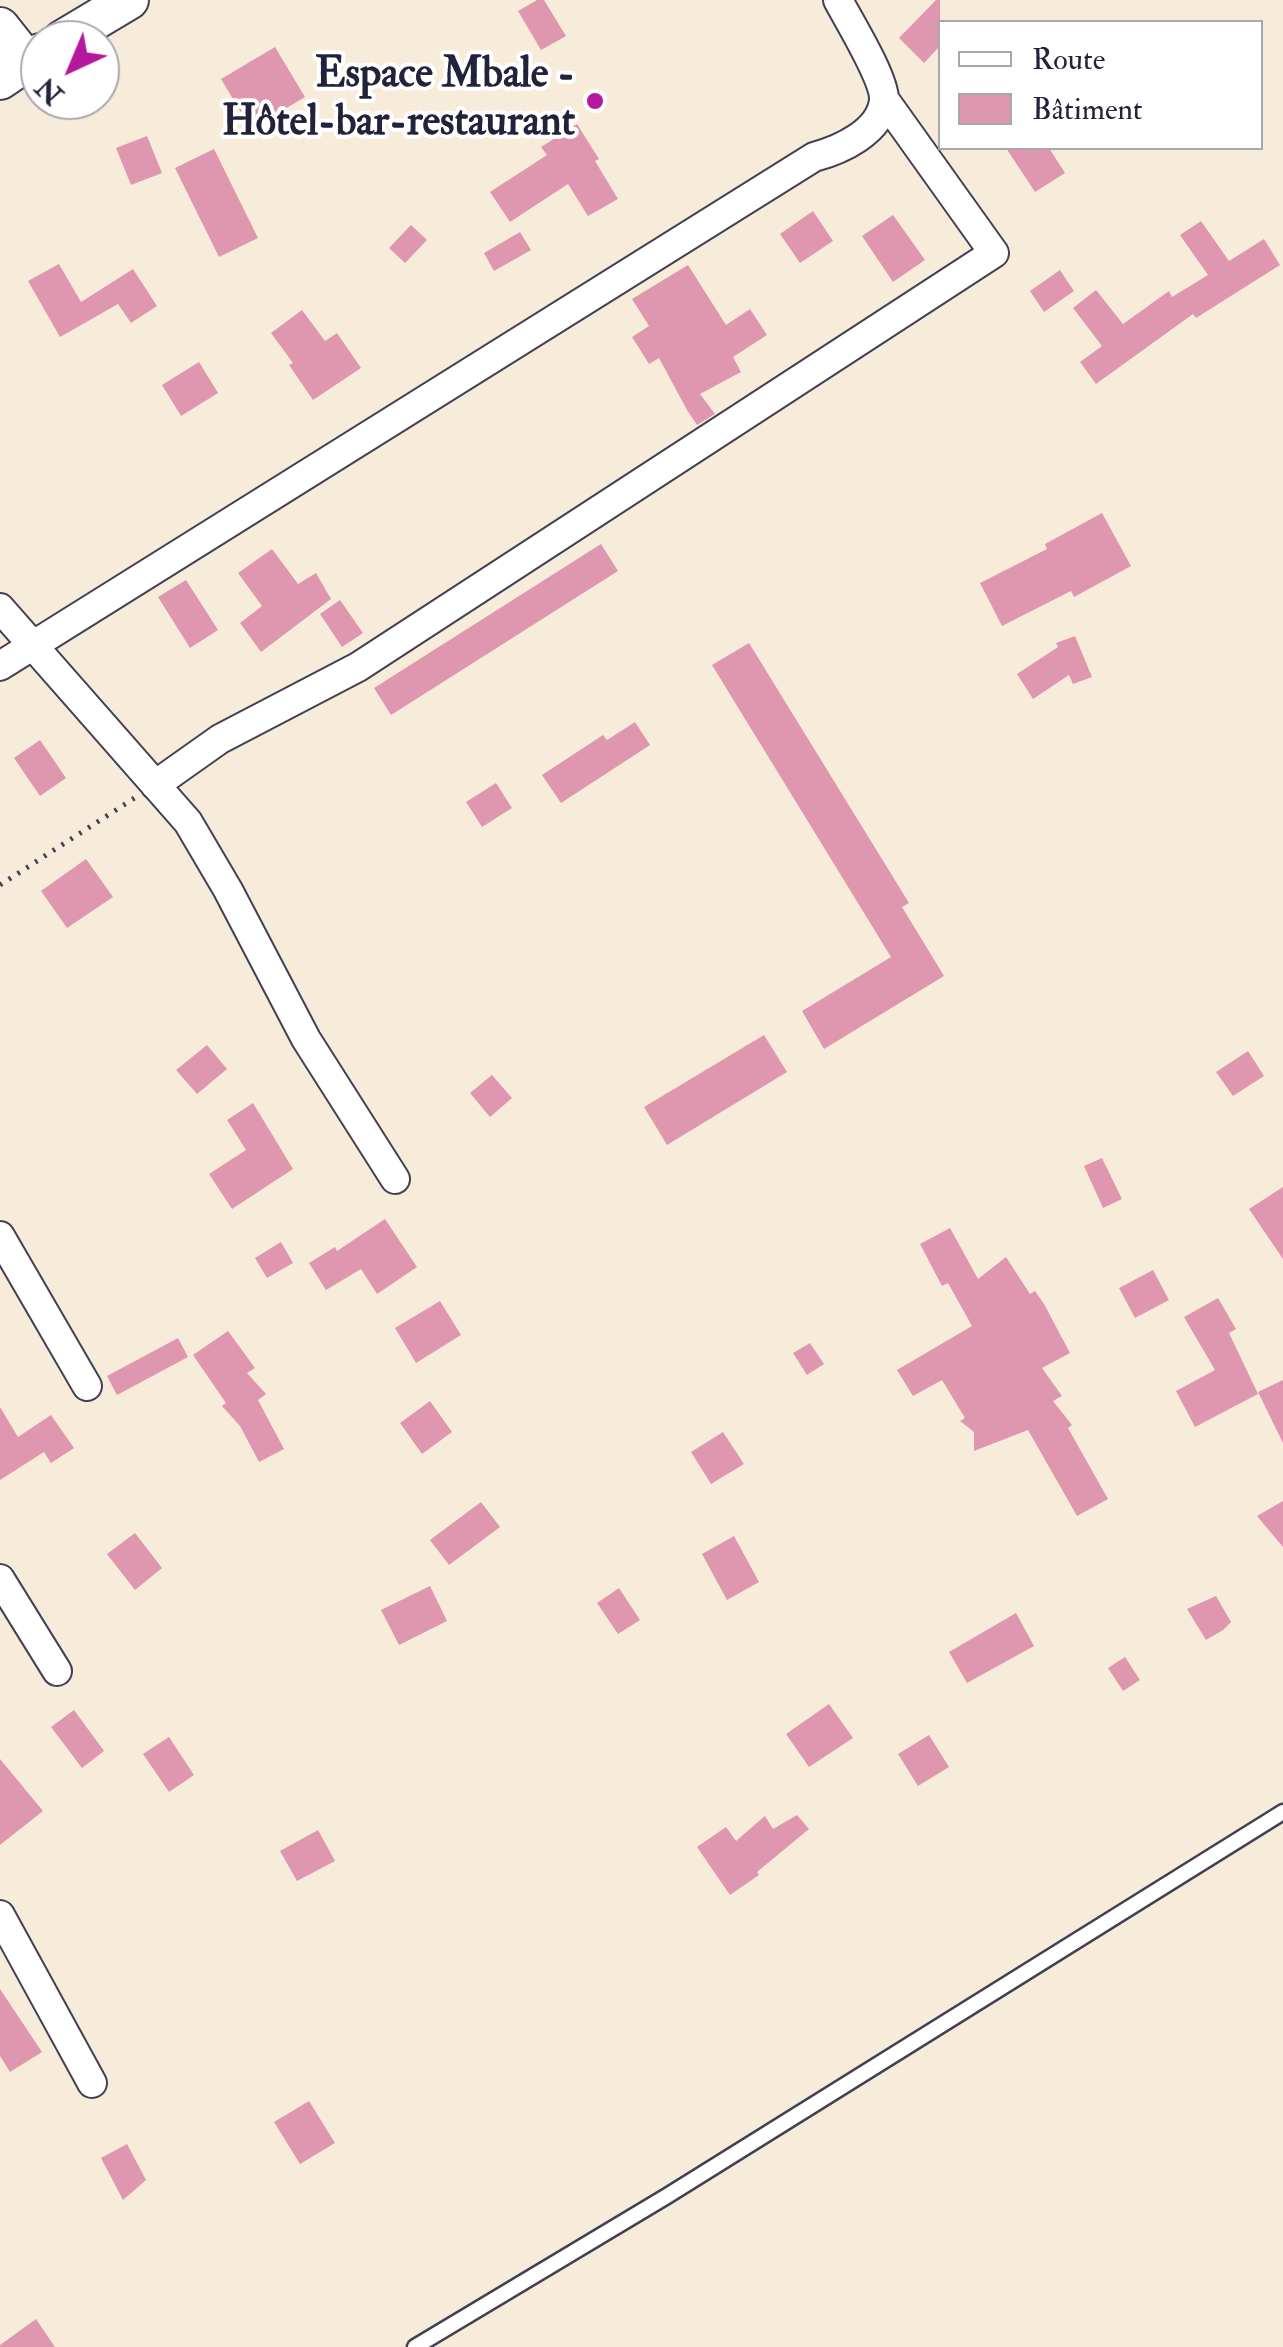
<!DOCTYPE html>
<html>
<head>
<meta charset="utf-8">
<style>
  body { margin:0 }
  #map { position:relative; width:1283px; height:2347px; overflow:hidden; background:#f7ecda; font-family:"IM FELL Double Pica",serif }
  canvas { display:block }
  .legend { position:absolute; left:938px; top:20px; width:325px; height:130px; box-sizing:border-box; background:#fff; border:2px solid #a7a7b1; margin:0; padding:12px 18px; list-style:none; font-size:30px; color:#22223b }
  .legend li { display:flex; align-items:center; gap:20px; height:50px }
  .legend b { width:50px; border:2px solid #a7a7b1 }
  .north { position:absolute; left:20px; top:20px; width:100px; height:100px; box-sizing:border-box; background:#fff; border:2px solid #a7a7b1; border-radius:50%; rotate:224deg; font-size:28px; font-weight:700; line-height:40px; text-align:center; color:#22223b }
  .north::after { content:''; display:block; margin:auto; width:35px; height:45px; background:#b5179e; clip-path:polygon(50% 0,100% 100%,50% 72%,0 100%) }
</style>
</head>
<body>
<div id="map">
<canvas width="1283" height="2347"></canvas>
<ul class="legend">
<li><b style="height:12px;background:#fff"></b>Route</li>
<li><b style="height:28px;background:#df97af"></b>Bâtiment</li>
</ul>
<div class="north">N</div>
</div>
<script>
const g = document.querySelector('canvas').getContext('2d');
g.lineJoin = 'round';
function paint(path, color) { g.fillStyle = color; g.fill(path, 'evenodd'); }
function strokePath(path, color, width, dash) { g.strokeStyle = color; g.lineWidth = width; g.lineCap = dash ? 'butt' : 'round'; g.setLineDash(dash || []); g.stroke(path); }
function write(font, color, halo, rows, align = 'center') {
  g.font = font + ' "IM FELL Double Pica",serif'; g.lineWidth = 8; g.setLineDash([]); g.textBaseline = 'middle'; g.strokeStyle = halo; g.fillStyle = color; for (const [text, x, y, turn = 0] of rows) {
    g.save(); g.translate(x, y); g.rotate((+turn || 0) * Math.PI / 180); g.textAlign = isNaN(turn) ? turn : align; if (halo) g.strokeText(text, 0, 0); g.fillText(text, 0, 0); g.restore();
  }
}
paint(new Path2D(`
  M 537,0 L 544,0 L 566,36 L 541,50 L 518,11 Z
  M 936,0 L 940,0 L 940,46 L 924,63 L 899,38 Z
  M 275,47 L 305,97 L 251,129 L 221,79 Z
  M 577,124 L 599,159 L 595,161 L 618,199 L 588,216 L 568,184 L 510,222 L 490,192 L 547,155 L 541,147 Z
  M 147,136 L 162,173 L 131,185 L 116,148 Z
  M 1006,148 L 1049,148 L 1065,173 L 1035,192 Z
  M 214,149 L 258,238 L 219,257 L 175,168 Z
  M 813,211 L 833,241 L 800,263 L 780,234 Z
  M 893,215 L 925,260 L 893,282 L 862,236 Z
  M 1201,221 L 1229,261 L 1264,239 L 1280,265 L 1196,318 L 1193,314 L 1096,384 L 1080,362 L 1102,346 L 1073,308 L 1096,290 L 1123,324 L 1169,291 L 1172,297 L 1208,275 L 1180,235 Z
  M 411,225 L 427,240 L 405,263 L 389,248 Z
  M 520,232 L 531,250 L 494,271 L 484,253 Z
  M 59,264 L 81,302 L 133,269 L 157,306 L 131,323 L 118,304 L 60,337 L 28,281 Z
  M 688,265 L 726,325 L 750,309 L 767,335 L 733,357 L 741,372 L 700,394 L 715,414 L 697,425 L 687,410 L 659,358 L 649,364 L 632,337 L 649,326 L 632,299 Z
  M 1060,270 L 1074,291 L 1044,312 L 1030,291 Z
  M 302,310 L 325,341 L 337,333 L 361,368 L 313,400 L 289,365 L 293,363 L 271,333 Z
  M 199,362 L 218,393 L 181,416 L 162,385 Z
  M 1102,513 L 1131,566 L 1074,597 L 1071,591 L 1002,626 L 980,583 L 1047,549 L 1045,544 Z
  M 601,544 L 618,571 L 391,715 L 374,688 Z
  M 272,549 L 298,584 L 316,573 L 331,599 L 261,652 L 240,623 L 262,606 L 238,573 Z
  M 186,580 L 218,630 L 190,648 L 158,597 Z
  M 340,600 L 363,633 L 342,647 L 320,614 Z
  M 1075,636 L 1092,677 L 1073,684 L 1069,675 L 1033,699 L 1017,674 L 1058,647 L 1056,643 Z
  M 749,643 L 909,903 L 902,907 L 944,976 L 824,1049 L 802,1011 L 891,957 L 712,665 Z
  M 635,722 L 650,745 L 561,803 L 542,775 L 603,735 L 607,740 Z
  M 40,740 L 66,778 L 40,796 L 14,758 Z
  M 496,783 L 512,808 L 482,827 L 466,802 Z
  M 86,859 L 113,897 L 67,928 L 41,891 Z
  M 764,1035 L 787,1072 L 667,1145 L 644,1107 Z
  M 207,1045 L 227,1069 L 197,1094 L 176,1070 Z
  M 1248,1051 L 1264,1076 L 1233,1096 L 1216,1072 Z
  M 492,1075 L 512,1098 L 490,1117 L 470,1093 Z
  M 253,1103 L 293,1169 L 232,1209 L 209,1174 L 246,1150 L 227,1120 Z
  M 1102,1158 L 1122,1199 L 1103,1208 L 1084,1166 Z
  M 1283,1187 L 1283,1259 L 1249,1209 Z
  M 385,1219 L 417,1267 L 377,1294 L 361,1269 L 326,1290 L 309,1263 L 335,1247 L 337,1251 Z
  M 950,1228 L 978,1279 L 1006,1257 L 1030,1294 L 1035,1291 L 1044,1304 L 1070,1353 L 1042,1368 L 1062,1396 L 1053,1401 L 1072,1425 L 1068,1428 L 1108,1499 L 1077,1516 L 1028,1430 L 974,1451 L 974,1432 L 960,1421 L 965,1418 L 942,1380 L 913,1396 L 897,1370 L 972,1326 L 948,1283 L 942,1286 L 920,1244 Z
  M 281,1242 L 293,1263 L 267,1278 L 255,1258 Z
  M 1153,1270 L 1169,1300 L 1135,1318 L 1119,1288 Z
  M 1218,1298 L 1236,1329 L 1229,1333 L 1258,1394 L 1195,1427 L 1176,1391 L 1215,1370 L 1184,1317 Z
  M 440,1301 L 461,1335 L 416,1363 L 395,1328 Z
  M 228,1331 L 255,1368 L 247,1373 L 266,1394 L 258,1400 L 284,1449 L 259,1462 L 240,1426 L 222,1406 L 226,1403 L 193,1355 Z
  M 178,1338 L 188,1357 L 117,1395 L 107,1376 Z
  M 810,1343 L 824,1364 L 807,1375 L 793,1353 Z
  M 1283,1380 L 1283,1443 L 1258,1392 Z
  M 430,1401 L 452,1432 L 422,1454 L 400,1423 Z
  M 0,1407 L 18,1437 L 51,1415 L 74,1448 L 51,1463 L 44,1452 L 0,1480 Z
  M 723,1432 L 744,1464 L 711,1484 L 691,1452 Z
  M 1283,1501 L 1283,1547 L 1257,1516 Z
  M 481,1502 L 500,1527 L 449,1565 L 430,1540 Z
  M 135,1533 L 162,1568 L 135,1590 L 107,1554 Z
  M 734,1536 L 759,1582 L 727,1600 L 702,1554 Z
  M 430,1586 L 447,1621 L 399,1645 L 381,1610 Z
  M 619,1588 L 640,1620 L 618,1634 L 597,1603 Z
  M 1216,1596 L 1231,1622 L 1223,1630 L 1206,1640 L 1187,1609 Z
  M 1016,1613 L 1034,1646 L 967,1683 L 949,1652 Z
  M 1125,1657 L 1140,1680 L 1123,1691 L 1108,1668 Z
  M 829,1704 L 853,1738 L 809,1767 L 786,1734 Z
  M 74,1710 L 104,1751 L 82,1768 L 51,1727 Z
  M 929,1735 L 949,1767 L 918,1786 L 898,1754 Z
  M 169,1737 L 194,1775 L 169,1792 L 143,1754 Z
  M 0,1759 L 43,1811 L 0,1845 Z
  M 797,1815 L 809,1829 L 757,1872 L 759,1875 L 730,1895 L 697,1847 L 726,1827 L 736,1841 L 765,1816 L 773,1829 Z
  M 318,1830 L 335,1861 L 297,1881 L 280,1851 Z
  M 0,1989 L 42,2052 L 10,2072 L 0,2056 Z
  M 309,2101 L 335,2143 L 300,2164 L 274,2122 Z
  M 127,2144 L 146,2180 L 123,2200 L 101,2158 Z
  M 36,2319 L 55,2347 L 0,2347 L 0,2345 Z`), '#df97af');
const lane = new Path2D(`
  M 415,2347 L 667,2196 L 1283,1812`);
const street = new Path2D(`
  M 0,608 L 188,822 L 228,890 L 306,1039 L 395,1179
  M 0,666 L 814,157 C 840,150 881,132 884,100 C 885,79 849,21 838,0
  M 155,785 L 220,739 L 358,667 L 994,253 L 884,99
  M 0,1236 L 87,1386
  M 0,1579 L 57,1671
  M 0,1915 L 92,2083`);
const secondary = new Path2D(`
  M 0,27 L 27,61
  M 62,40 L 129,0
  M 0,80 L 40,53`);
strokePath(lane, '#424053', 19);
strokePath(street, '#424053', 32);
strokePath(secondary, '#424053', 42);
strokePath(new Path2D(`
  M 0,885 L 136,797`), '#424053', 5, [2.5, 8]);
strokePath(lane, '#fff', 14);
strokePath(street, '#fff', 28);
strokePath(secondary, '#fff', 38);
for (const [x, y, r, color] of [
  [595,101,10,"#b5179e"]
]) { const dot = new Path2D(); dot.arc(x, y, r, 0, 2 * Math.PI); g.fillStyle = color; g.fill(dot); strokePath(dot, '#fff', 4); }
write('bold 42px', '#22223b', '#fff', [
  ["Espace Mbale -",575,77],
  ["Hôtel-bar-restaurant",575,125]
], 'right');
</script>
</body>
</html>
